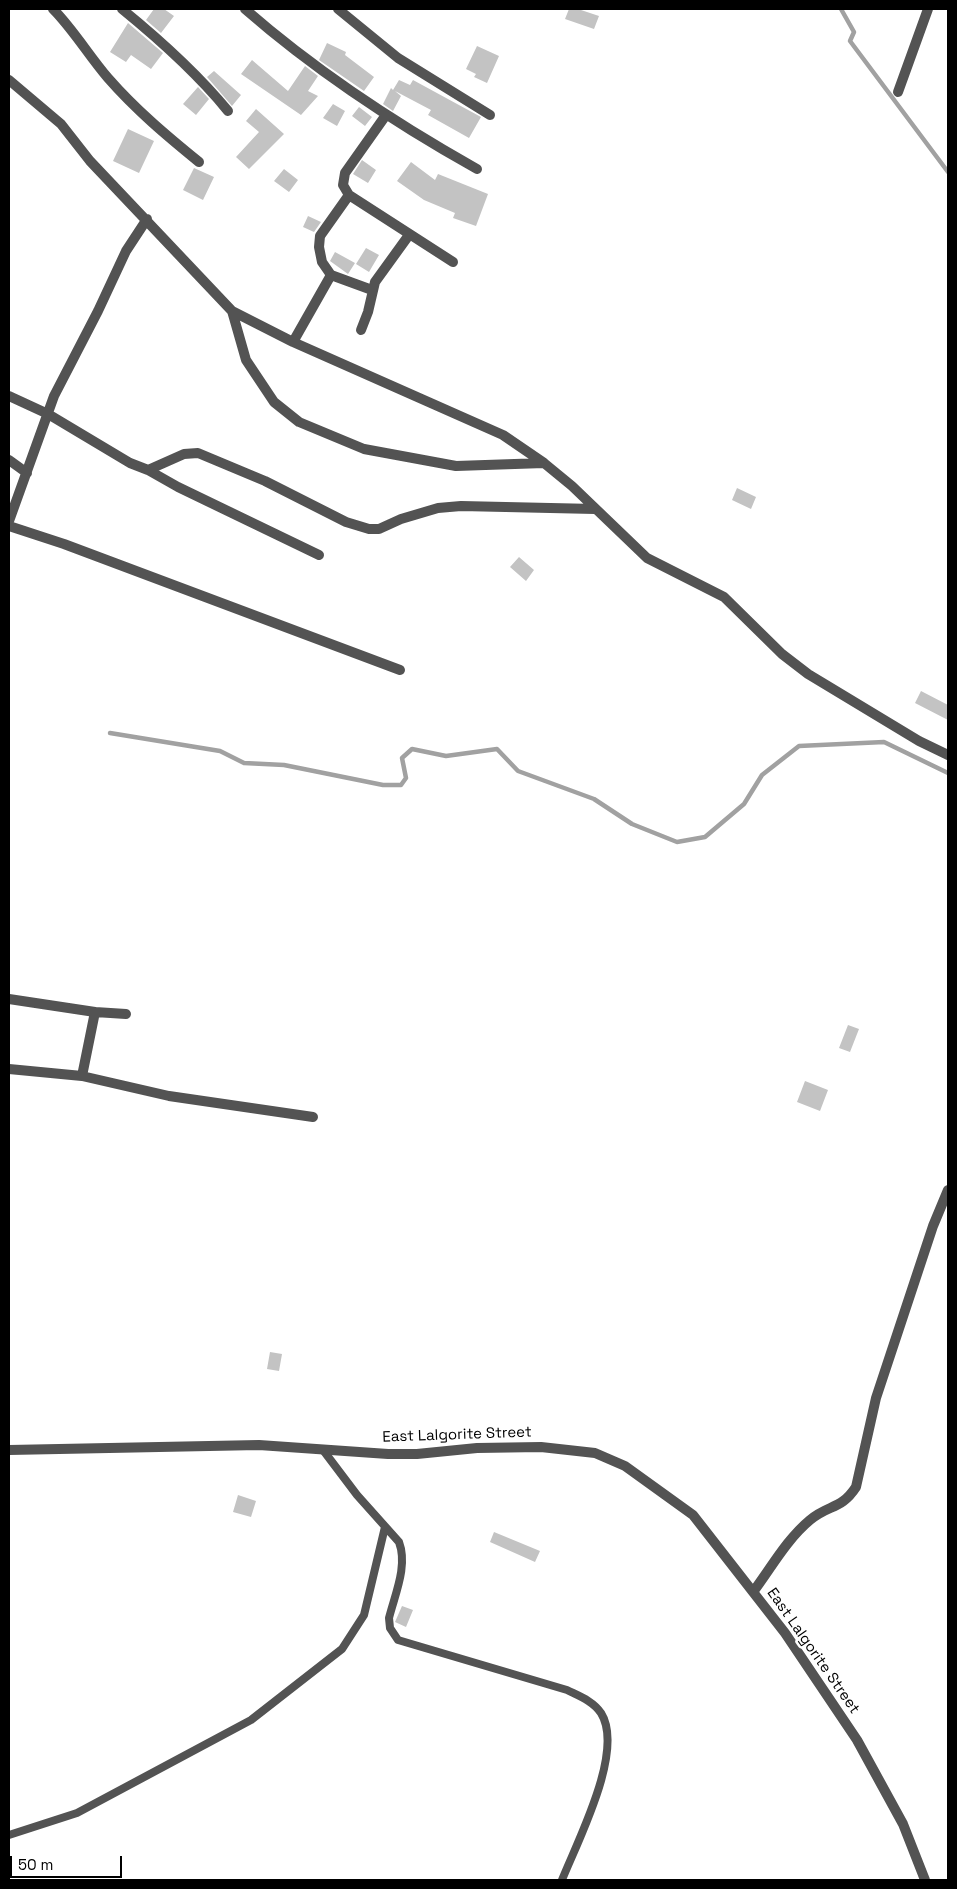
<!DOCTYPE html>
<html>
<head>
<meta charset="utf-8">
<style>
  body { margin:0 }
  #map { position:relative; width:957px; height:1889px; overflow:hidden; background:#fff; font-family:"Space Grotesk",sans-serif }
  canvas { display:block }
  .frame { position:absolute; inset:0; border:10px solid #000; pointer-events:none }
  .scale { position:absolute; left:10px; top:1856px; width:112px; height:22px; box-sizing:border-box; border:2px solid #000; border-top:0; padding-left:6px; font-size:15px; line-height:18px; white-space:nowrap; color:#000; -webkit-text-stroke:4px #fff; paint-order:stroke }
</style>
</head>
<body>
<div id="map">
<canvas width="957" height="1889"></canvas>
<div class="frame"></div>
<div class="scale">50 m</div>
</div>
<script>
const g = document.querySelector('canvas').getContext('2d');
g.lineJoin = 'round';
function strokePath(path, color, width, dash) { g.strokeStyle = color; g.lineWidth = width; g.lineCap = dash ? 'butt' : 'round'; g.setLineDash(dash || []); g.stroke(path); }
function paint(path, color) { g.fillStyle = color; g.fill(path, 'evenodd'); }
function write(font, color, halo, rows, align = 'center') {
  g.font = font + ' "Space Grotesk",sans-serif'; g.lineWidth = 5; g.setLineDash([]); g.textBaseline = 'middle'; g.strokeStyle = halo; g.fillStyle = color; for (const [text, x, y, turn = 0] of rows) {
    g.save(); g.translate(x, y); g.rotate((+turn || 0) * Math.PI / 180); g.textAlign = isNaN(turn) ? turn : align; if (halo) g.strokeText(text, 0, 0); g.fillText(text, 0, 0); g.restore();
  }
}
strokePath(new Path2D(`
  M 841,9 L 854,32 L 850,41 L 948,172
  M 110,733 L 220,751 L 244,763 L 284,765 L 383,785 L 401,785 L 406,778 L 402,758 L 412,749 L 446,756 L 497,749 L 518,771 L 594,799 L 632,824 L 677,842 L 705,837 L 744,804 L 762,775 L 799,746 L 884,742 L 948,773`), '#a1a1a1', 4.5);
paint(new Path2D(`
  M 154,9 L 164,9 L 174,16 L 161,33 L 146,20 Z
  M 569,9 L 578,9 L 599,16 L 594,29 L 565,19 Z
  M 128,23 L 163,53 L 151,69 L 131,55 L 126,62 L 110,52 Z
  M 327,43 L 346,52 L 345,55 L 374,77 L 364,91 L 319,60 Z
  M 477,46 L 499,56 L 487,83 L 474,77 L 476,74 L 466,69 Z
  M 252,60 L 288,91 L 305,66 L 318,76 L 308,91 L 318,96 L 301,115 L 241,74 Z
  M 214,71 L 241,95 L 232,106 L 207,77 Z
  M 399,80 L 410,85 L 413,80 L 481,117 L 469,138 L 428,115 L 431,110 L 395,91 L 401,96 L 393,111 L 383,104 L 391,88 L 393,90 Z
  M 198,87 L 209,99 L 196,115 L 183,104 Z
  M 333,104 L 345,111 L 337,126 L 323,118 Z
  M 359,107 L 372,117 L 365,126 L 352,116 Z
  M 256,109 L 284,134 L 249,169 L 236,157 L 259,132 L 246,121 Z
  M 128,129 L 154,141 L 139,173 L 113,161 Z
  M 362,160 L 376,170 L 368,183 L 353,174 Z
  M 411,162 L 435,180 L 438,174 L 488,194 L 476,226 L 453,218 L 455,213 L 424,200 L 397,181 Z
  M 194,168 L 214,177 L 203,200 L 183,190 Z
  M 284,169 L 298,180 L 289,192 L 274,181 Z
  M 308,216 L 321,222 L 314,232 L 303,227 Z
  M 366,248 L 379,255 L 369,272 L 356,264 Z
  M 335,252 L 355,263 L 348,274 L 330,261 Z
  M 737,488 L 756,497 L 751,509 L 732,500 Z
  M 519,557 L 534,570 L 526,581 L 510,567 Z
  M 921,691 L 948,705 L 948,720 L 915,703 Z
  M 848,1025 L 859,1029 L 850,1052 L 839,1048 Z
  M 805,1081 L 828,1090 L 820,1111 L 797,1102 Z
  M 270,1352 L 282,1354 L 279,1371 L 267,1369 Z
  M 238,1495 L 256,1501 L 251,1517 L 233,1512 Z
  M 494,1532 L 540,1551 L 535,1562 L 490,1542 Z
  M 402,1606 L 413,1610 L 406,1627 L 395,1622 Z`), '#c3c3c3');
strokePath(new Path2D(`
  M 323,1450 L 357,1495 L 399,1542 C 408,1566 395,1594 389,1618 L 390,1628 L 398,1640 L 567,1690 C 579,1696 593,1701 601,1713 C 625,1751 577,1842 562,1880
  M 9,1835 L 77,1813 L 251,1720 L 342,1649 L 364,1615 L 385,1527`), '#535353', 8);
strokePath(new Path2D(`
  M 53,9 C 73,29 89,56 108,78 C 136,110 167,136 199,162
  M 122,9 C 160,40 197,73 228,111
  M 245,9 C 316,71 395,123 477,169
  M 338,9 L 398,58 L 490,115
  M 9,80 L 61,124 L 90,161 L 232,311 L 246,360 L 274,402 L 299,422 L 364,449 L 456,466 L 544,463
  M 898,92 L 928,9
  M 386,115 L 345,173 L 343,185 L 349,195 L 453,262
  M 349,195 L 320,236 L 319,247 L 322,262 L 331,275 L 372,290
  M 232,311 L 293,342 L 503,435 L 544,463 L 572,486 L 647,558 L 724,597 L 782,654 L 808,674 L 919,741 L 948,755
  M 361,330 L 368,312 L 375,282 L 409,235
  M 293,342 L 331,275
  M 9,396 L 48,414 L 130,463 L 148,470 L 184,454 L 198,453 L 265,481 L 346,522 L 369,529 L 379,529 L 401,519 L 438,508 L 461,506 L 595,509
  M 9,460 L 27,473
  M 148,470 L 178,487 L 319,555
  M 9,521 L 54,396 L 98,311 L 126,251 L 147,219
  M 9,526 L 64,544 L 400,670
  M 9,999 L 95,1012 L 126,1014
  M 9,1069 L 82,1076 L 169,1096 L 313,1117
  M 82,1076 L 95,1012
  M 9,1450 L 259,1445 L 388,1454 L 417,1454 L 477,1448 L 541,1447 L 595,1453 L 625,1466 L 693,1515 L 785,1633 L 857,1740 L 903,1824 L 925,1880
  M 753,1592 C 771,1568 787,1539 810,1520 C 829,1504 841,1510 856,1487 L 876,1398 L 933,1226 L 948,1190`), '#535353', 10);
write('15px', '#000', '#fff', [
  ["East Lalgorite Street",457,1435,-2],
  ["East Lalgorite Street",813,1651,55]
]);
</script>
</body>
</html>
